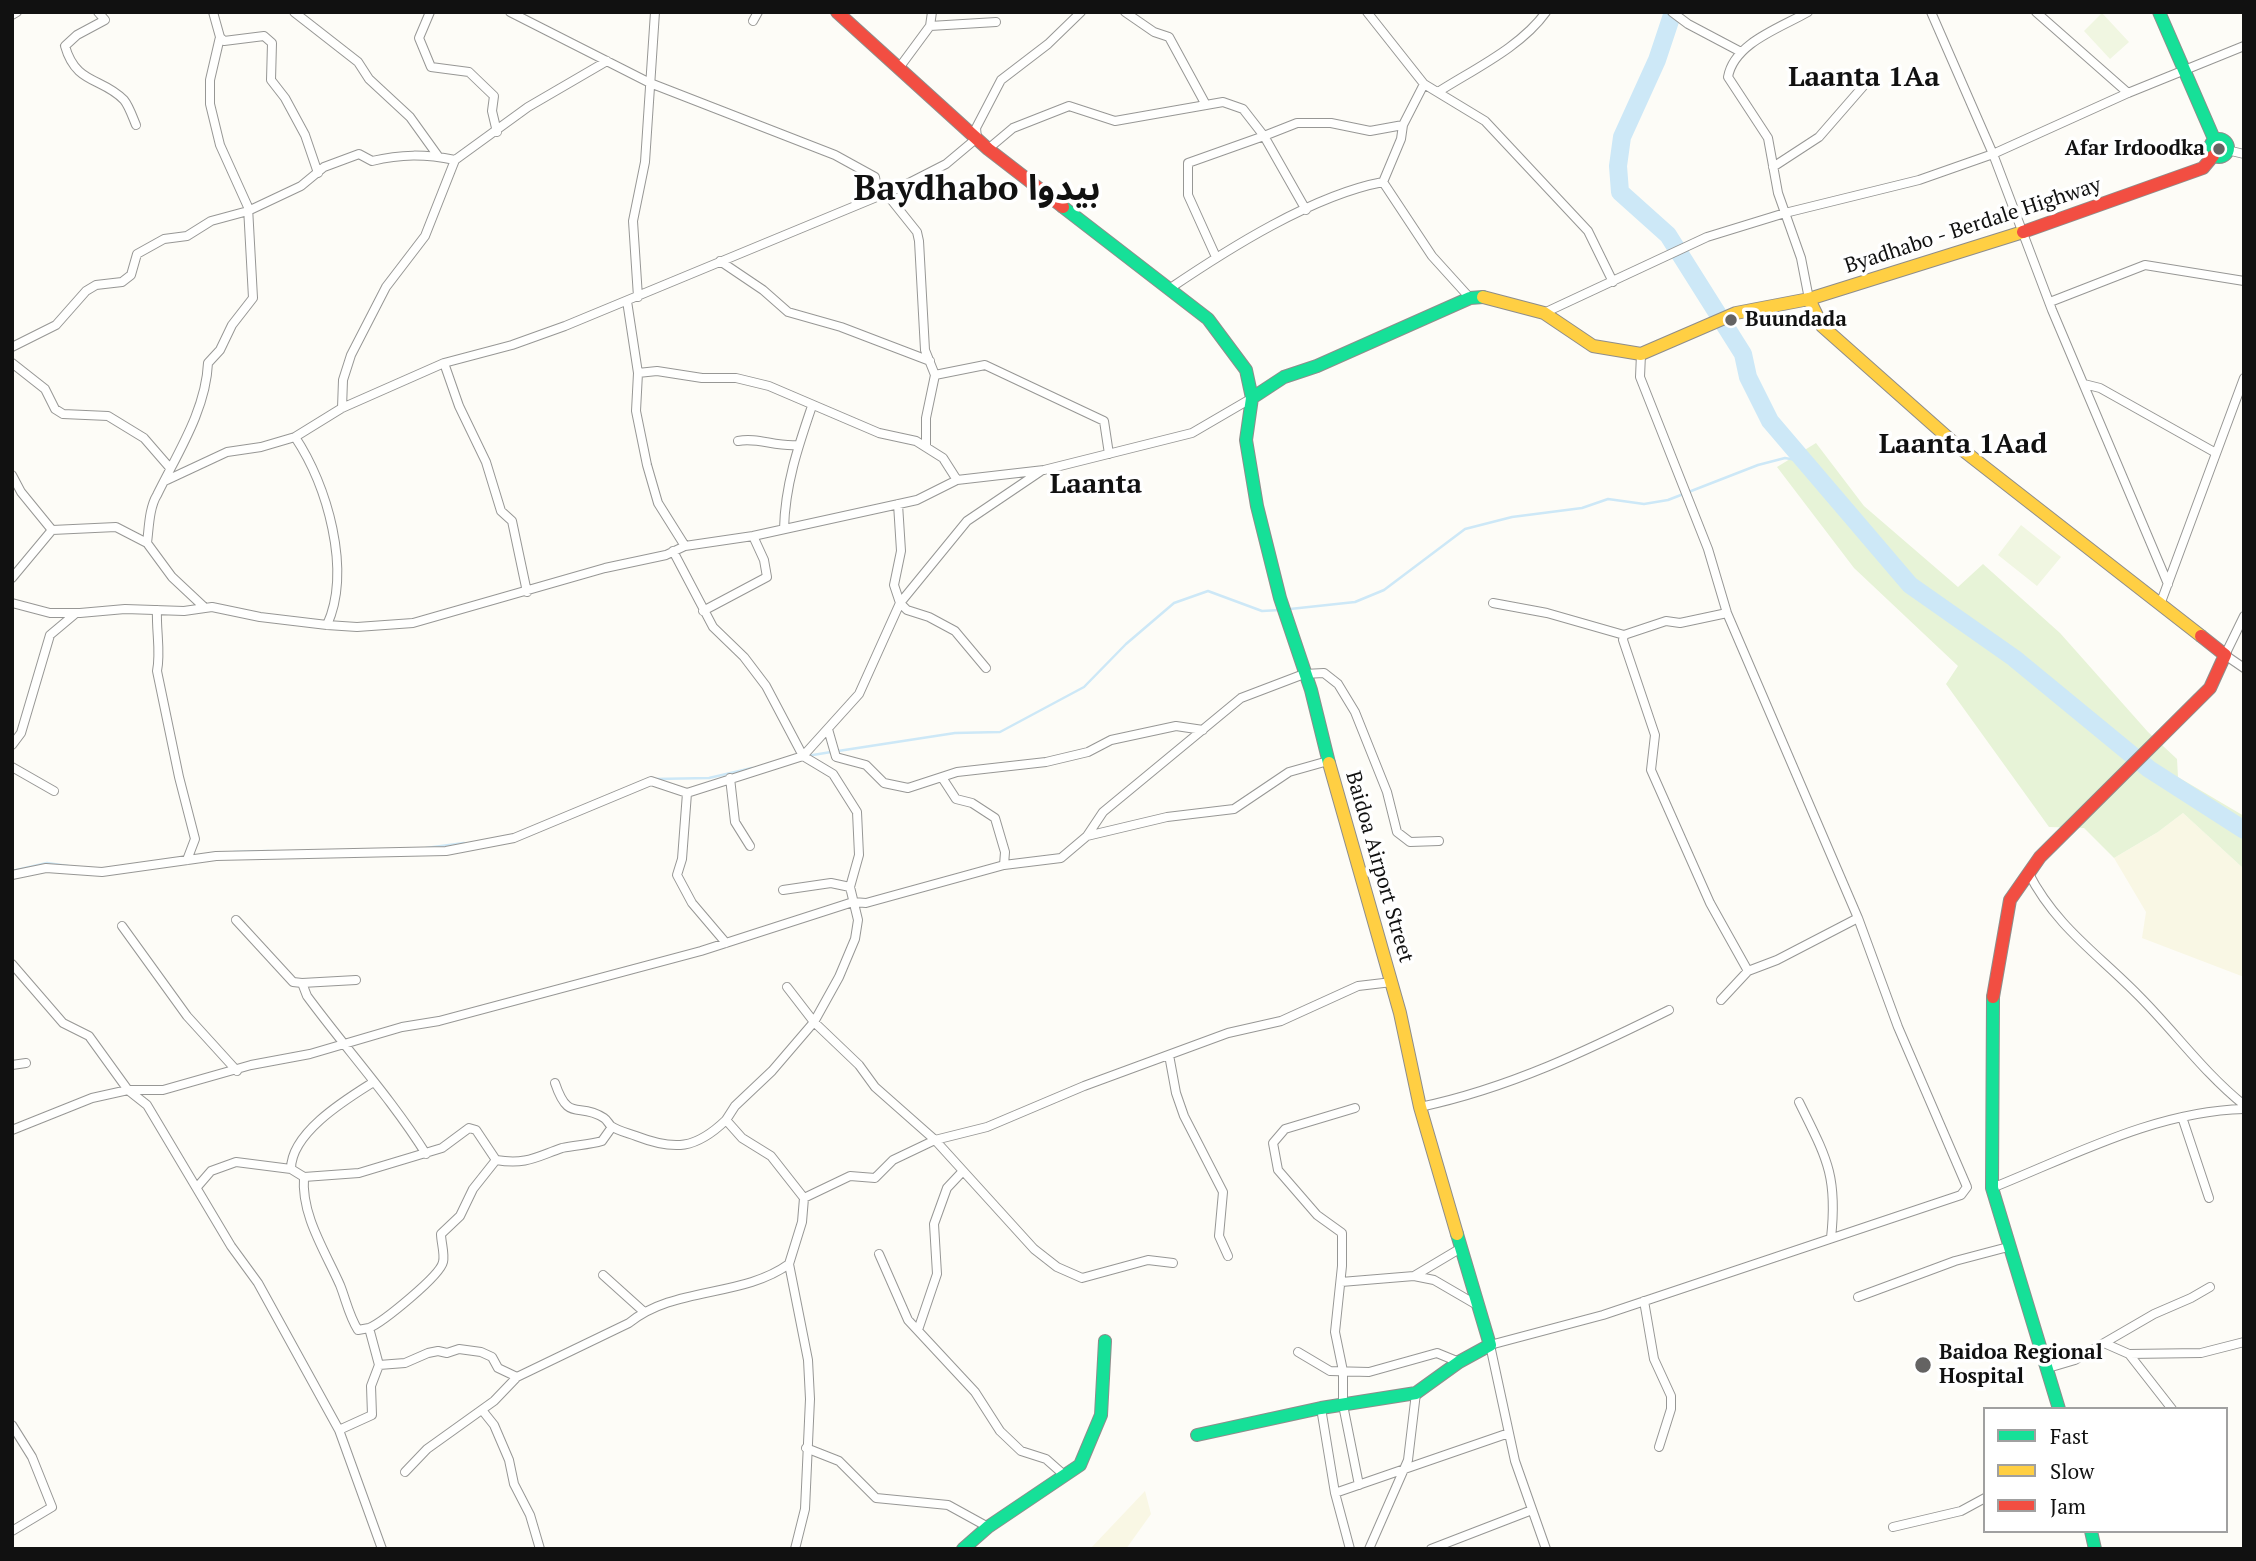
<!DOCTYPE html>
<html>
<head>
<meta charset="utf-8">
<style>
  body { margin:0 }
  #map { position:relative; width:2256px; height:1561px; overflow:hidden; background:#fdfcf7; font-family:"PT Serif",serif }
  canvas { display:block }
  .frame { position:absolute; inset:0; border:14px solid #111; pointer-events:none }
  .legend { position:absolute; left:1983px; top:1407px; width:245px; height:126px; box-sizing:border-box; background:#fff; border:2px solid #a0a0a0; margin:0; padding:9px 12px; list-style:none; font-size:21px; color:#111 }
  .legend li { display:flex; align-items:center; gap:14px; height:35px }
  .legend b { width:35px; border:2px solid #a0a0a0 }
</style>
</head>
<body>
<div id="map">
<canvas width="2256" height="1561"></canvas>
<div class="frame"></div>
<ul class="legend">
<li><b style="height:9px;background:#16e098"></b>Fast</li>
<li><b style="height:9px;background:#ffcf43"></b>Slow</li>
<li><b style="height:9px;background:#f24e42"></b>Jam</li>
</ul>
</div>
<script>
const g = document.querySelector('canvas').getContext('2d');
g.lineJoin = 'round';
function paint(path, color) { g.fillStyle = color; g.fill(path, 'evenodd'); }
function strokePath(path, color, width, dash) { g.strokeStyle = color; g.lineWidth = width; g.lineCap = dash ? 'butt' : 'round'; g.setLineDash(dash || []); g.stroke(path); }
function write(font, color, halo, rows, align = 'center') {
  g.font = font + ' "PT Serif","Noto Sans Arabic",serif'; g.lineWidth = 7; g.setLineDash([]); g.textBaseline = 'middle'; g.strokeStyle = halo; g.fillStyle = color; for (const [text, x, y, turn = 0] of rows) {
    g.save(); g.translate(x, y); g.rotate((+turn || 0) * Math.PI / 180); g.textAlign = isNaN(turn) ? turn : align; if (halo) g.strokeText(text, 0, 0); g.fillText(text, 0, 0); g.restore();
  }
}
paint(new Path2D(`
  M 2183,813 L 2244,869 L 2244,977 L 2142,938 L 2146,912 L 2114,858 L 2158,832 Z
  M 1145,1491 L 1151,1514 L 1126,1549 L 1090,1549 Z`), '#f9f7e4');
paint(new Path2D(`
  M 1816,443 L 1864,506 L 1958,587 L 1983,564 L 2060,633 L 2148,732 L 2177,759 L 2178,777 L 2244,816 L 2244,869 L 2183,813 L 2158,832 L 2114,858 L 2084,828 L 2049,827 L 1946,684 L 1958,666 L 1854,568 L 1777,467 Z`), '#e7f3d7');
paint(new Path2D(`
  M 2102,13 L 2129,42 L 2110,59 L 2084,31 Z
  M 2021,525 L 2061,557 L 2037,586 L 1998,555 Z`), '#f0f6e1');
strokePath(new Path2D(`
  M 1290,609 L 1355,602 L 1384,590 L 1465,529 L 1512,517 L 1582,508 L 1608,499 L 1644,504 L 1668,500 L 1758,465 L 1785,458 L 1802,461
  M 838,751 L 955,733 L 1000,732 L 1084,687 L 1126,644 L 1174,603 L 1208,591 L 1262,611 L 1280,610
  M 807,756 L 831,752
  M 655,779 L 709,778 L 752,768
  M 426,848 L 464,843
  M 234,852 L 269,851
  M 12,871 L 47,863 L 68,866`), '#cde8f7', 2.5);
strokePath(new Path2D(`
  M 1673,12 L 1657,60 L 1622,137 L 1618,166 L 1620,192 L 1668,235 L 1743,354 L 1748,377 L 1770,421 L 1910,585 L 2014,658 L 2149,769 L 2244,830`), '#cde8f7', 18);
const street = new Path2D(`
  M 98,12 L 105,20 L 77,35 L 65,46 C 76,85 102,77 124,100 C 129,106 133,118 136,125
  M 294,12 L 358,62 L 369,79 L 410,117 L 438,156
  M 430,12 L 419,38 L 431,67 L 469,72 L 494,96 L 492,111 L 497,132
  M 510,12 L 650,83 L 835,155 L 875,177 L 878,194
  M 1125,12 L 1154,32 L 1169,37 L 1206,105
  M 1367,12 L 1424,84 L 1485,121 L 1588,231 L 1613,282
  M 1672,12 L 1688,24 L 1741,52
  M 1808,12 C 1780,28 1734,43 1728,77 L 1768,138 L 1778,193 L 1801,258 L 1809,299
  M 1931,12 L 1993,154 L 2052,310 L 2168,584
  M 2036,12 L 2128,93
  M 12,15 L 17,12
  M 753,21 L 758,12
  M 930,26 L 932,12
  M 220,37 L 224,41 L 264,36 L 272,43 L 271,80 L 285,98 L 305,135 L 318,173
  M 899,68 L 930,26 L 996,22
  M 1438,92 C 1474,69 1521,47 1546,12
  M 988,149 L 1013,128 L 1069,106 L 1115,121 L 1223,102 L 1243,109 L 1264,136 L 1297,123 L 1331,123 L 1370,131 L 1403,125
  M 2227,150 L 2244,154
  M 1773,167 L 1819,137 L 1873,75
  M 1383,182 L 1432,256 L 1470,298
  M 1383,182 L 1401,139 L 1403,125 L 1424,84
  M 885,192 L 917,232 L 919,241 L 925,350 L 935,375 L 926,418 L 926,447
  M 1216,257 L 1188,195 L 1188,163 L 1264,136 L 1306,210
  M 720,261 L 763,290 L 788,312 L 841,327 L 930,361
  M 1169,289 C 1228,249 1313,195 1383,182
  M 638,297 L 633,221 L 645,162 L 655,12
  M 627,301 L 638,373 L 636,411 L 647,465 L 658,503 L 685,546
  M 2050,302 L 2145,265 L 2244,281
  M 1544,313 L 1707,237 L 1785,213 L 1919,180 L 1993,154 L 2128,93 L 2244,46
  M 12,347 L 56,325 L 86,291 L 96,285 L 122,282 L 131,275 L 137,254 L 164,239 L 187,236 L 211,221 L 248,211 L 301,186 L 324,167 L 359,154 L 372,161 C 401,154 425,154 455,160
  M 12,363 L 45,389 L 55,409 L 63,414 L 108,416 L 144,438 L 170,468
  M 444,363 L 459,406 L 486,462 L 501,511 L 512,521 L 527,592
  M 638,373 L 657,371 L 702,378 L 736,378 L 769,386 L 879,433 L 916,441 L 943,458 L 957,480
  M 935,375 L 985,365 L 1104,421 L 1109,454
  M 2084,384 L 2100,388 L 2216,453
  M 342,408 L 343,380 L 351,355 L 386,287 L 425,236 L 455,160 L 528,107 L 607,61
  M 295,437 C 327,485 352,570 327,625
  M 738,441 C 758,437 775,447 798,445
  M 12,475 L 21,492 L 52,530
  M 167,480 L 227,452 L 261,447 L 295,437 L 342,408 L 444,363 L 512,345 L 565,326 L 901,187 L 946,164 L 977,138 L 976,128 L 1001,80 L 1048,44 L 1081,12
  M 898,504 L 901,551 L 894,585 L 900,603 L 907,610 L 929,617 L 955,631 L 986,668
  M 784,529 C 785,485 798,447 812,406
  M 673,551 L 713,627 L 744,657 L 766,686 L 803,756 L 833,774 L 857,812 L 859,855 L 850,887 L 858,920 L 855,939 L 839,977 L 814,1022 L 772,1071 L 735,1106 L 726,1120 L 742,1138 L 771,1156 L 804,1198 L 802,1222 L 789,1264 L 808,1360 L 810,1399 L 805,1509 L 795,1549
  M 12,578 L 52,530 L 116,527 L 147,543
  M 2161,602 L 2244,378
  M 12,603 L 50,613 L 80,613 L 125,609 L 184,611 L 212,607 L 260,617 L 327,625 L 357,627 L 413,623 L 605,568 L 666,555 L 685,546 L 753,536 L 917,500 L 957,480 L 1044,470 L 1192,433 L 1252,398
  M 1493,603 L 1547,613 L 1624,635 L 1666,621 L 1680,623 L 1727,613
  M 204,607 L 172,577 L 147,543 C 149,528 149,508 157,495 C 177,454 206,410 208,363 L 220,350 L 232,325 L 253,298 L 248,207 L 220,145 L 210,104 L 210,80 L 220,37 L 213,12
  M 157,610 C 156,631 161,652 157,671 L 179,777 L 195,839 L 187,860
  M 703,611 L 767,577 L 764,560 L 753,536
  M 2244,616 L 2225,655 L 2244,668
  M 1624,635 L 1623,640 L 1655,735 L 1651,770 L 1710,903 L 1748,971 L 1721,1000
  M 828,729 L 836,757 L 866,765 L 884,783 L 908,788 L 957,772 L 1046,762 L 1088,752 L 1111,740 L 1176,726 L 1203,730
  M 12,745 L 21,733 L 50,635 L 75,614
  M 12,767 L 54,791
  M 730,778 L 735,822 L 750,846
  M 943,779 L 956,799 L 972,803 L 995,818 L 1005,852 L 1004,865
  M 687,793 L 682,859 L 677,875 L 692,903 L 726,943
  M 1087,836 L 1103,812 L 1241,698 L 1304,674 L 1324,673 L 1338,684 L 1355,712 L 1387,792 L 1397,832 L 1410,842 L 1439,841
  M 2028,872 C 2056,927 2098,954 2139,996 C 2175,1032 2204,1073 2244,1105
  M 12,875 L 46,868 L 102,872 L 216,856 L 446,851 L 514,838 L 651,781 L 687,793 L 803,756 L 859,694 L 900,603 L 967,521 L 1041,471
  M 783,890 L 831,883 L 850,887
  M 236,920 L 293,982 L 302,983 L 307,996 C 346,1049 391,1098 426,1154
  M 122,926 L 187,1016 L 237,1071
  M 12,964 L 63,1023 L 89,1036 L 128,1090 L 147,1105 L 231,1246 L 258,1283 L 339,1430
  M 1748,971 L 1777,960 L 1858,918
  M 302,983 L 356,980
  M 787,987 L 814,1022 L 859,1065 L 875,1087 L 935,1140 L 1034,1249 L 1057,1267 L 1082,1278 L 1148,1260 L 1173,1263
  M 1169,1055 L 1176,1093 L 1184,1116 L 1223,1192 L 1219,1236 L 1228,1256
  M 12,1065 L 26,1063
  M 555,1083 C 569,1124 578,1101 604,1118 C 607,1120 608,1123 611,1126 C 618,1131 628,1133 636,1136 C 675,1151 696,1149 726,1120
  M 1799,1102 C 1826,1157 1838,1175 1831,1238
  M 1420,1107 C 1510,1088 1588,1050 1669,1010
  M 1355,1108 L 1285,1129 L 1273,1143 L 1278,1170 L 1317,1215 L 1342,1233 L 1342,1266 L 1335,1332 L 1343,1371 L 1343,1405 L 1359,1485
  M 2182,1117 L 2209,1198
  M 12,1130 L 92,1098 L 128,1090 L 163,1090 L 251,1065 L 310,1054 L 402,1027 L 439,1021 L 701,951 L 853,902 L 866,903 L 1004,865 L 1061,858 L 1087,836 L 1167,817 L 1234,809 L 1289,772 L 1328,761
  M 291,1169 C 291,1133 345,1100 372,1083
  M 304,1177 C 301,1215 325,1251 340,1285 C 346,1300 349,1316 358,1330 L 369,1328
  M 198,1186 L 211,1171 L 236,1162 L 291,1169 L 304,1177 L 359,1173 L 442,1148 L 469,1128 L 476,1130 L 496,1160 C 526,1165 536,1157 562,1148 C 575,1145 589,1145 602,1141 L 612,1127
  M 1992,1188 C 2072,1156 2156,1111 2244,1109
  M 804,1198 L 850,1176 L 875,1178 L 893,1160 L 935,1140 L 987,1127 L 1084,1086 L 1228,1033 L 1281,1021 L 1358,986 L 1392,982
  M 879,1254 L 908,1320 L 975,1392 L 1000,1431 L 1021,1451 L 1046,1459 L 1063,1474
  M 603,1275 L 643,1311
  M 1414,1276 L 1461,1248
  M 1341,1282 L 1414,1276 L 1434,1280 L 1477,1305
  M 1858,1297 L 1955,1261 L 2008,1247
  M 1644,1301 L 1654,1359 L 1671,1396 L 1671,1409 L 1659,1447
  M 918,1330 L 937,1274 L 934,1224 L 947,1188 L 963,1171
  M 2104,1343 L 2154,1314 L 2191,1298 L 2210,1287
  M 1298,1352 L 1330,1371 L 1369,1372 L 1437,1353 L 1459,1362
  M 2129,1354 L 2201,1353 L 2244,1342
  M 379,1365 L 405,1363 L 428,1353 L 438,1351 L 447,1353 L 459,1349 L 481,1352 L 492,1357 L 498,1368 L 517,1377
  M 2048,1368 L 2075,1360 L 2104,1343 L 2129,1354 L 2172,1409
  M 1321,1408 L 1335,1493 L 1350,1549
  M 482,1410 L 494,1425 L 509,1460 L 514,1484 L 530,1515 L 540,1549
  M 12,1425 L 32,1457 L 52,1507 L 12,1531
  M 806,1448 L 839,1461 L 876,1498 L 948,1505 L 988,1527
  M 405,1472 L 427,1449 L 494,1401 L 517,1377 L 629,1323 C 674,1286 742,1298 789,1264
  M 1335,1493 L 1509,1433
  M 1893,1527 L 1961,1511 L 1985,1498
  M 382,1549 L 339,1430 L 372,1415 L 371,1386 L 379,1365 L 369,1328 C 383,1322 440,1276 443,1262 C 445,1254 441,1242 441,1234 L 460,1216 L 473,1189 L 496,1160
  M 1369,1549 L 1408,1460 L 1416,1393
  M 1431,1549 L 1532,1510
  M 1546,1549 L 1515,1461 L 1490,1345 L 1603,1315 L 1961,1195 L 1967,1187 L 1898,1027 L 1858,918 L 1727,613 L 1708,549 L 1640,377 L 1641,354`);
const fast = new Path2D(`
  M 2159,12 L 2215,141
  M2210 148a9 9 0 1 1 18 0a9 9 0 1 1-18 0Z
  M 1063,207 L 1208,319 L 1246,370 L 1252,398 L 1284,377 L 1317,366 L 1470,298 L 1483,297
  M 1252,398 L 1246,440 L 1257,506 L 1280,598 L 1311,690 L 1329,763
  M 1993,997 L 1992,1188 L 2059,1409
  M 1197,1435 L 1321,1408 L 1416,1393 L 1459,1362 L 1490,1345 L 1457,1234
  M 2091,1531 L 2095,1549
  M 963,1549 L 988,1527 L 1080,1465 L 1101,1415 L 1105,1341`);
const slow = new Path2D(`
  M 1483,297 L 1544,313 L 1593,346 L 1641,354 L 1736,313 L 1809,299 L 2023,232
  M 1809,299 L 1822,326 L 1955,444 L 2201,636
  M 1329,763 L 1400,1013 L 1420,1107 L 1457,1234`);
const jam = new Path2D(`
  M 837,12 L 988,149 L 1063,207
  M 2023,232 L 2203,168 L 2213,156
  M 1993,997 L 2010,900 L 2040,857 L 2210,688 L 2225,655 L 2201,636`);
strokePath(street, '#979795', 10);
strokePath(fast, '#8e8d8b', 14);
strokePath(slow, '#8e8d8b', 14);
strokePath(jam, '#8e8d8b', 14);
strokePath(street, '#fffffe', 8);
strokePath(fast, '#16e098', 12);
strokePath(slow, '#ffcf43', 12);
strokePath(jam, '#f24e42', 12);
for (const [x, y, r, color] of [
  [2219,149,7,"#646362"],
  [1731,320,7,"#646362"],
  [1923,1365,9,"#646362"]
]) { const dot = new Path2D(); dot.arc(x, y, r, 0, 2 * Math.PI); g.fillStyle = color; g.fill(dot); strokePath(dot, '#fff', 2.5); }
write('bold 21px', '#111', '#fff', [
  ["Afar Irdoodka",2205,149,"right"],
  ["Buundada",1745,320],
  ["Baidoa Regional",1939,1353],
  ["Hospital",1939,1377]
], 'left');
write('21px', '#111', '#fff', [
  ["Byadhabo - Berdale Highway",1973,226,-18],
  ["Baidoa Airport Street",1379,867,74]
]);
write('bold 28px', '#111', '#fff', [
  ["Laanta 1Aa",1864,78],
  ["Laanta 1Aad",1963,445],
  ["Laanta",1096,485]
]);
write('bold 35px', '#111', '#fff', [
  ["Baydhabo بيدوا",977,190]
]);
</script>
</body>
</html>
